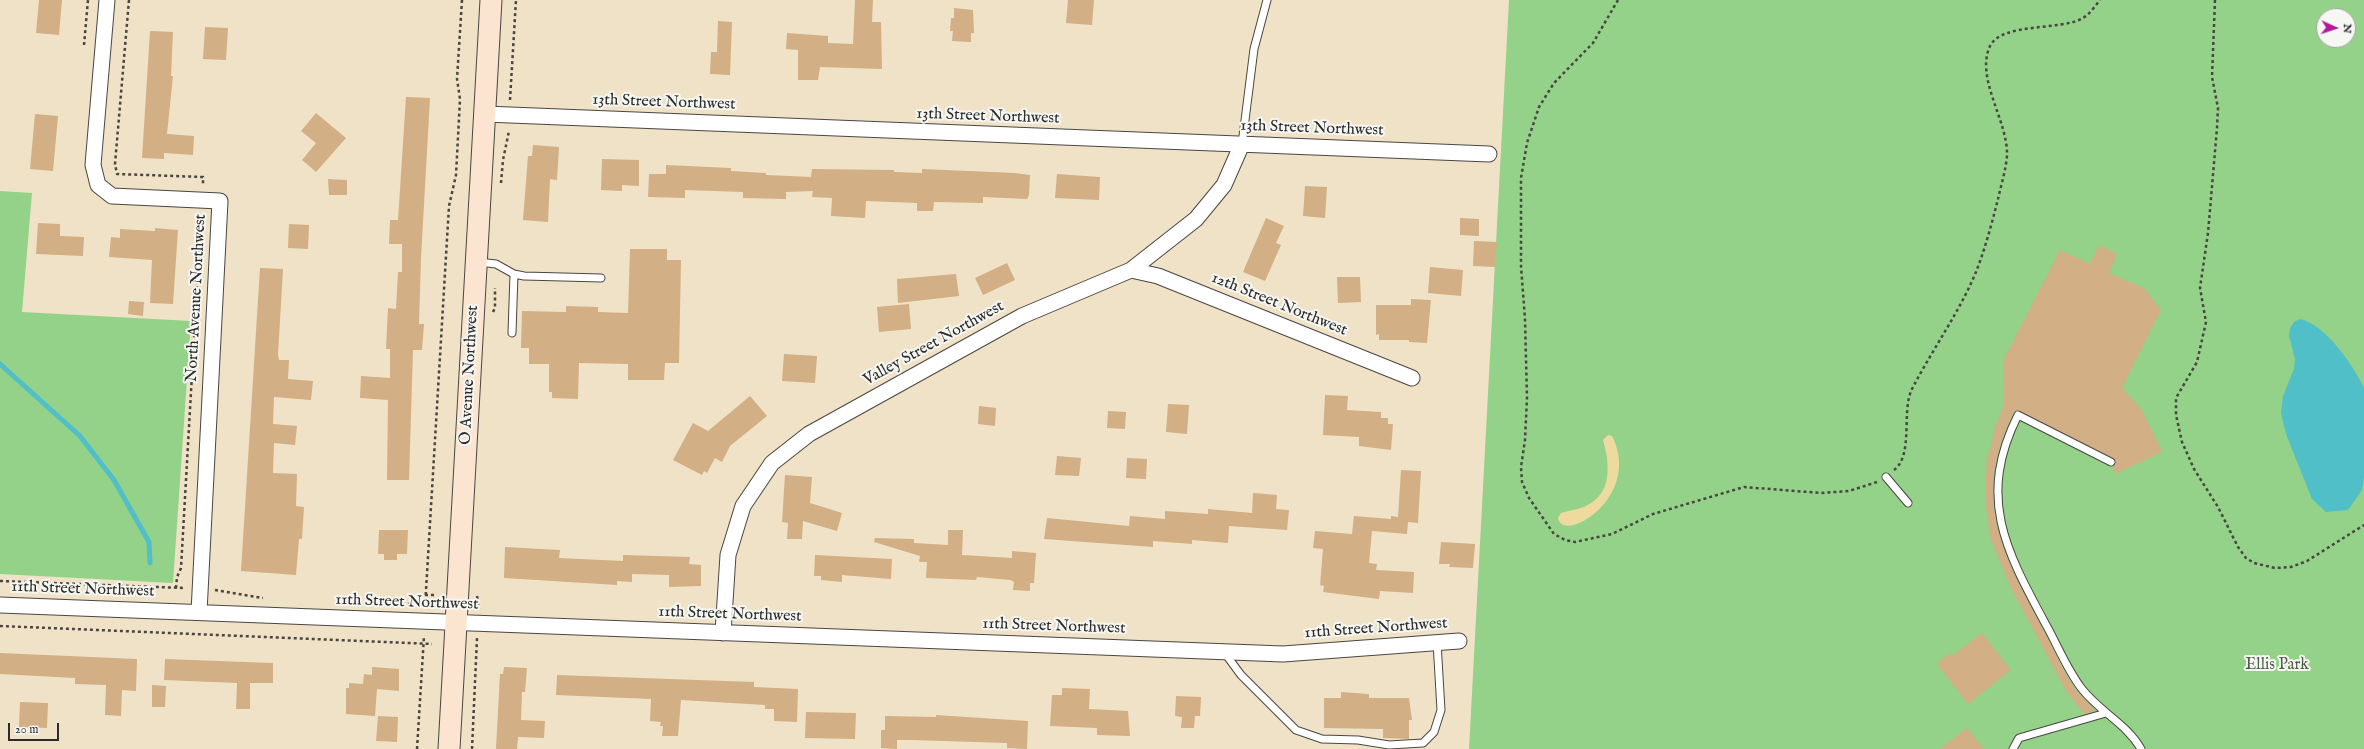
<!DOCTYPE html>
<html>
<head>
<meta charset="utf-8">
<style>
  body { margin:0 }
  #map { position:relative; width:2364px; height:749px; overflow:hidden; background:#f0e2c7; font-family:"IM FELL English",serif }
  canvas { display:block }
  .north { position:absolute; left:2316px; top:8px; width:40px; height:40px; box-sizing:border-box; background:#f6f6f2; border:1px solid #a5a5a2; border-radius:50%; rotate:93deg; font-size:11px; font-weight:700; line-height:16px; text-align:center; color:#2b2b2b }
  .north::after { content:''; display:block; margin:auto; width:14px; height:18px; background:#b5179e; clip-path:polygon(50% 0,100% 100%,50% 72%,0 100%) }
  .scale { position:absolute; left:8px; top:723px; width:51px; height:18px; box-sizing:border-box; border:2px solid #2b2b2b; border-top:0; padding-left:5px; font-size:12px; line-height:14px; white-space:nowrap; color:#2b2b2b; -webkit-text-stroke:3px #f6f6f2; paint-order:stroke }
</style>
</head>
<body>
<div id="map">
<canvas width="2364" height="749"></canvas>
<div class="north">N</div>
<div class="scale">20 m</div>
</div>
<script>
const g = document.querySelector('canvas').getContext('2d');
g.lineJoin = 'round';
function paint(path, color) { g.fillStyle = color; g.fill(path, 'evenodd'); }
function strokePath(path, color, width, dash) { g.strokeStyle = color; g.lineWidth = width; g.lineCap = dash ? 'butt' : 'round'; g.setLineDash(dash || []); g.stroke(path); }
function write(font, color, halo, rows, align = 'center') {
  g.font = font + ' "IM FELL English",serif'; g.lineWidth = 4; g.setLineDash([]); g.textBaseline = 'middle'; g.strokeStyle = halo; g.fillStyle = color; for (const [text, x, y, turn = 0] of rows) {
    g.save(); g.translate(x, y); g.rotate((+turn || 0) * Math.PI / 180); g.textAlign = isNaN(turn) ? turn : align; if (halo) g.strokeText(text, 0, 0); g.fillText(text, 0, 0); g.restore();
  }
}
paint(new Path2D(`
  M 1509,0 L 2364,0 L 2364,749 L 1469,749 ZM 2324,16 L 2348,16 L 2348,40 L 2324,40 Z
  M 0,191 L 32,193 L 22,312 L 191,321 L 173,583 L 0,574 Z`), '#93d288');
paint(new Path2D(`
  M 1608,435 L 1612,436 C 1643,497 1563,545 1558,518 L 1561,513 C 1571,510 1583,509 1591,503 C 1613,489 1609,461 1603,440 Z`), '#eeda9e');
paint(new Path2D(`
  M 2300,319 C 2325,324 2354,366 2364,388 L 2364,477 L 2362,490 L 2348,510 L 2326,512 L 2312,499 L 2286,434 L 2281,413 L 2283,396 L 2294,369 L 2295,359 L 2289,336 L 2290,328 L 2294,322 Z`), '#51bfc8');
strokePath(new Path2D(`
  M 0,364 L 80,436 L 114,480 L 149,542 L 150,563`), '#51bfc8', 5);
paint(new Path2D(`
  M 39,0 L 62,0 L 59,35 L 36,33 Z
  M 855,0 L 873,0 L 872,22 L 881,22 L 882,69 L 820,67 L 818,80 L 798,80 L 798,50 L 786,49 L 787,33 L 828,36 L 828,43 L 853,44 Z
  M 1068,0 L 1094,0 L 1092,25 L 1066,23 Z
  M 954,8 L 973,10 L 974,33 L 971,33 L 971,42 L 952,41 L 953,31 L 950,31 L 951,18 L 954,18 Z
  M 718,21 L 732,22 L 730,75 L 710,74 L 711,52 L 717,52 Z
  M 205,27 L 228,28 L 226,60 L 203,59 Z
  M 150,31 L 173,32 L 171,76 L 173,76 L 167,134 L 194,136 L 193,155 L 164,153 L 164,159 L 142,158 Z
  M 406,97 L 430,98 L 421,258 L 419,324 L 424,324 L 422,350 L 413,350 L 409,480 L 387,480 L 388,400 L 360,398 L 361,376 L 390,378 L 390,349 L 386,349 L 388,308 L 396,309 L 398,272 L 402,272 L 402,244 L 389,244 L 390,220 L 398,220 Z
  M 316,113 L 346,138 L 316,172 L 302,160 L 316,143 L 301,131 Z
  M 35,114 L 58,116 L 53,171 L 30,169 Z
  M 533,145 L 559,147 L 557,180 L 550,179 L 548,222 L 523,220 L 528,156 L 532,156 Z
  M 602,159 L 639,160 L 639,186 L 622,185 L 622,191 L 601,190 Z
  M 666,165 L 731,168 L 731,171 L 766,173 L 766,175 L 811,177 L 812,169 L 894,170 L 894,172 L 922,173 L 922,169 L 1015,173 L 1030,175 L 1029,195 L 1027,199 L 983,197 L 983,203 L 934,202 L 933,211 L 917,211 L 917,203 L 866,201 L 865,218 L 831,216 L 832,198 L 812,197 L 813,191 L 786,192 L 786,199 L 743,198 L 743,192 L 685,190 L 685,198 L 648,197 L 649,174 L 666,174 Z
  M 1057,174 L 1100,177 L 1099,200 L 1055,198 Z
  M 328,179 L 347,180 L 347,195 L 329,195 Z
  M 1305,186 L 1327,187 L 1325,218 L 1303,216 Z
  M 1266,218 L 1284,226 L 1276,243 L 1281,245 L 1265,281 L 1243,272 Z
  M 1460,218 L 1479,219 L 1479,236 L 1460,235 Z
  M 38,223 L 60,224 L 60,236 L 84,237 L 83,256 L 36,254 Z
  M 289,224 L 309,225 L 308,249 L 288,248 Z
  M 155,228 L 178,230 L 173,304 L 150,303 L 152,260 L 109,257 L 111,237 L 120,238 L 120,229 L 155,231 Z
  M 1474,241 L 1497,242 L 1495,267 L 1473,266 Z
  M 2099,245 L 2117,254 L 2109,273 L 2144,288 L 2161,310 L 2122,388 L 2142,410 L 2162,452 L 2115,474 L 2113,467 L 2116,461 L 2113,458 L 2017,410 L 2013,413 L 2001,443 L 1994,471 L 1993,497 L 1996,523 L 2014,573 L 2067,676 L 2078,692 L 2096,711 L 2084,714 L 2066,691 L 2009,584 L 1990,537 L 1985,500 L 1987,454 L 1989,454 L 1995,427 L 2004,405 L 2003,361 L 2060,250 L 2090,264 Z
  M 630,249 L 667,249 L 667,260 L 681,260 L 679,363 L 665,363 L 664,380 L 628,380 L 628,364 L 579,363 L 578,399 L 552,398 L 552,392 L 549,392 L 549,364 L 529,364 L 529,348 L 521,348 L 522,311 L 566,312 L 566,306 L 598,307 L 598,312 L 628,313 Z
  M 1007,263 L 1015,280 L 983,295 L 975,278 Z
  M 1430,267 L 1463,270 L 1461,296 L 1428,293 Z
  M 260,268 L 283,269 L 278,355 L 279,360 L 289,360 L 288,379 L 313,381 L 311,400 L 274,397 L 273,424 L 297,426 L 295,445 L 274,443 L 273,473 L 297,474 L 296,506 L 304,507 L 302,539 L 299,539 L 296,575 L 241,571 Z
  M 956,274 L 959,296 L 898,303 L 897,279 Z
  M 1337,277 L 1360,277 L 1361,302 L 1338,303 Z
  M 1411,299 L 1431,300 L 1427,343 L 1409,342 L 1409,340 L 1379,340 L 1379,334 L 1376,335 L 1376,305 L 1411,305 Z
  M 129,301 L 144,302 L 143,316 L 128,314 Z
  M 909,304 L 911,329 L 879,332 L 877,307 Z
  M 784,354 L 817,356 L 815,383 L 782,381 Z
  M 1325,395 L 1348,396 L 1347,410 L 1381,412 L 1381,418 L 1388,418 L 1388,424 L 1393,424 L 1391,450 L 1359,446 L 1359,437 L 1323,435 Z
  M 750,396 L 767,416 L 730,446 L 722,462 L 715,458 L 707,473 L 704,471 L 702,475 L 673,460 L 693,423 L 708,431 Z
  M 1168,404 L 1189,405 L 1187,434 L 1166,432 Z
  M 979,406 L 996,408 L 995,426 L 978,424 Z
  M 1108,411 L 1126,412 L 1125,429 L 1107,428 Z
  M 1057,456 L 1081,458 L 1079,476 L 1055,475 Z
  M 1127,458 L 1147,459 L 1146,479 L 1126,478 Z
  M 1401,470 L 1421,471 L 1418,523 L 1408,522 L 1407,534 L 1372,531 L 1369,563 L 1377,564 L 1376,570 L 1414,572 L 1413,593 L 1380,591 L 1379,599 L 1323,592 L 1324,586 L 1320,585 L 1323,549 L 1313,548 L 1315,531 L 1352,534 L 1354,516 L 1391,519 L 1391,516 L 1398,517 Z
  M 785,475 L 812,477 L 810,503 L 842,513 L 837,531 L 803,521 L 802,539 L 787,539 L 788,523 L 782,522 Z
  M 1253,493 L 1277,495 L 1276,509 L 1289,510 L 1287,530 L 1229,526 L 1228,543 L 1192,540 L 1192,544 L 1153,541 L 1153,547 L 1044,539 L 1047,518 L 1129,526 L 1130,516 L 1165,519 L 1165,511 L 1208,514 L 1208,509 L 1252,513 Z
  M 379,530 L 408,530 L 407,554 L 397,554 L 397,560 L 384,560 L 384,554 L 378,554 Z
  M 948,530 L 963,530 L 962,555 L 1012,558 L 1012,551 L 1036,553 L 1034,583 L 1030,583 L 1030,591 L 1013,590 L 1014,582 L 1011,580 L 977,577 L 976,580 L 926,578 L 927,562 L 919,562 L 920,556 L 874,542 L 875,538 L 914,539 L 914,543 L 948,545 Z
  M 1441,542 L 1475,544 L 1473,568 L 1449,567 L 1450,564 L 1439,564 Z
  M 505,547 L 560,550 L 559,558 L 623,561 L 623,555 L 690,557 L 689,564 L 701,565 L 701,586 L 669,587 L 669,575 L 632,574 L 632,582 L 617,581 L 617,585 L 504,578 Z
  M 815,555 L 892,559 L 891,579 L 842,575 L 842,582 L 821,580 L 821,576 L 814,576 Z
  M 1982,633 L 2011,670 L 1968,704 L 1937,664 L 1950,653 L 1952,656 Z
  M 0,653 L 137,659 L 136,691 L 122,690 L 121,716 L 105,715 L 106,685 L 75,684 L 75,678 L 0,674 Z
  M 165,659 L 273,663 L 273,683 L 250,683 L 250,709 L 236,709 L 237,683 L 164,680 Z
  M 372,667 L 399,669 L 399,691 L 377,689 L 375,716 L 346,714 L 346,688 L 349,688 L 349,683 L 363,684 L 364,674 L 372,675 Z
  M 504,667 L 527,668 L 525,692 L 522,692 L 521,720 L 545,721 L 544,738 L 518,737 L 517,749 L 496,749 L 500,674 L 503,674 Z
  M 557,675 L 754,682 L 754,687 L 798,689 L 797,722 L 774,721 L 774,709 L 765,709 L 765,705 L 681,700 L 678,736 L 662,736 L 663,726 L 660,726 L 661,722 L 650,721 L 651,699 L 556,695 Z
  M 152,685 L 166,686 L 165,707 L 152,707 Z
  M 1062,688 L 1090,689 L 1089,709 L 1128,711 L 1130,736 L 1097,735 L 1097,728 L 1050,726 L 1052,695 L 1062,695 Z
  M 1341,692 L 1369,694 L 1369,698 L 1409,698 L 1412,720 L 1409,720 L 1409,739 L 1383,738 L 1383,729 L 1324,728 L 1324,698 L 1341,698 Z
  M 1176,696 L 1201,697 L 1200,716 L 1195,716 L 1194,728 L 1181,728 L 1182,717 L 1175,716 Z
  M 20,702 L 48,703 L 47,728 L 19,727 Z
  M 806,712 L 856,713 L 855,739 L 805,738 Z
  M 936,715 L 1028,721 L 1027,749 L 1007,748 L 1007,743 L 911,740 L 897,740 L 897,749 L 881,748 L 881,730 L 885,730 L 885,716 L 936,717 Z
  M 378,716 L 398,717 L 397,742 L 376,741 Z
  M 1967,728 L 1984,749 L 1940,749 Z`), '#d2af84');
const lane = new Path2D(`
  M 1242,144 L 1254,49 L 1267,0
  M 478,262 L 496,264 L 514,274 L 524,276 L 601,278
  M 512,333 L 514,274
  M 2111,462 L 2018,415 C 1977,497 2005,549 2045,623 C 2057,644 2067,670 2082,689 C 2100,712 2127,724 2141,749
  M 1886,477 L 1908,503
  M 1224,652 L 1241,675 L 1296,730 L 1322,739 L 1358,740 L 1389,745 L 1423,743 L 1434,732 L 1441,710 L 1437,642
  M 2013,749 L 2019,738 L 2106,713`);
const street = new Path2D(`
  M 107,0 L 93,165 L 98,185 L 112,196 L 220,201 L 199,612
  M 485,114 L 1489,154
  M 1131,270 L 1158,276 L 1412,378
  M 0,605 L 1283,654 L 1459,641
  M 723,633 L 728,555 L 743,506 L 772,463 L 809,434 L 1022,316 L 1131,270 L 1196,219 L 1224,185 L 1242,144`);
const secondary = new Path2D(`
  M 449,749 L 491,0`);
strokePath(lane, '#494642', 9);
strokePath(street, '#494642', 17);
strokePath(secondary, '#494642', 23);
strokePath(new Path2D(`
  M 129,0 L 115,164 L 117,174 L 203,177 L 203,184
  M 1618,0 L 1593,43 L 1554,83 L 1539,107 L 1527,143 L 1521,178 L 1521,266 L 1525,319 L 1527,398 L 1525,440 L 1521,467 L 1522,482 L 1529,498 L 1554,534 L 1565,540 L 1575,542 L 1612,534 L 1653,514 L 1744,487 L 1821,493 L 1849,491 L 1877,482
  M 2215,0 L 2212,77 L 2218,108 L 2217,128 L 2208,233 L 2200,288 L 2206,322 L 2197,362 L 2176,398 L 2176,415 L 2182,442 L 2194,469 L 2218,507 L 2238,547 L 2246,558 L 2254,563 L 2275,568 L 2291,567 L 2307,561 L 2364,525
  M 84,45 L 88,0
  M 510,100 L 516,0
  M 501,183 L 503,160 L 509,131
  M 493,312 L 495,308 L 495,288
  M 1894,470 C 1914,455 1901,411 1912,389 C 1932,350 1959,313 1976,272 C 1985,249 1992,223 1998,199 C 2001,185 2006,170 2007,155 C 2008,121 1975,78 1990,46 C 2002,22 2061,31 2083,18 C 2090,14 2095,6 2100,0
  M 0,581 L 184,588
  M 176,588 L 177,577 L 181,568 L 201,216
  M 215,590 L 263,598
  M 425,595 L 436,595
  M 477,596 L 479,609
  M 408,604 L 425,600
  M 425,607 L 449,206 L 456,175 L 460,99 L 457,79 L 462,0
  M 0,626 L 432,644
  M 417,749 L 424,636
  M 472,749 L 477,638`), '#494642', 2.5, [3, 3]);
strokePath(lane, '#fff', 7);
strokePath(street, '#fff', 15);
strokePath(secondary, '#fce5d0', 21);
write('16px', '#2b2b2b', '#f6f6f2', [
  ["13th Street Northwest",664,103,2],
  ["13th Street Northwest",988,117,2],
  ["13th Street Northwest",1312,129,2],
  ["North Avenue Northwest",197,298,-87],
  ["12th Street Northwest",1279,305,22],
  ["Valley Street Northwest",934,344,-29],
  ["O Avenue Northwest",470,375,-87],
  ["11th Street Northwest",83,590,2],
  ["11th Street Northwest",407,603,2],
  ["11th Street Northwest",730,615,2],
  ["11th Street Northwest",1054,627,2],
  ["11th Street Northwest",1376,629,-4]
]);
write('16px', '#4a5d47', '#f6f6f2', [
  ["Ellis Park",2277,666]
]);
</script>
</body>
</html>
